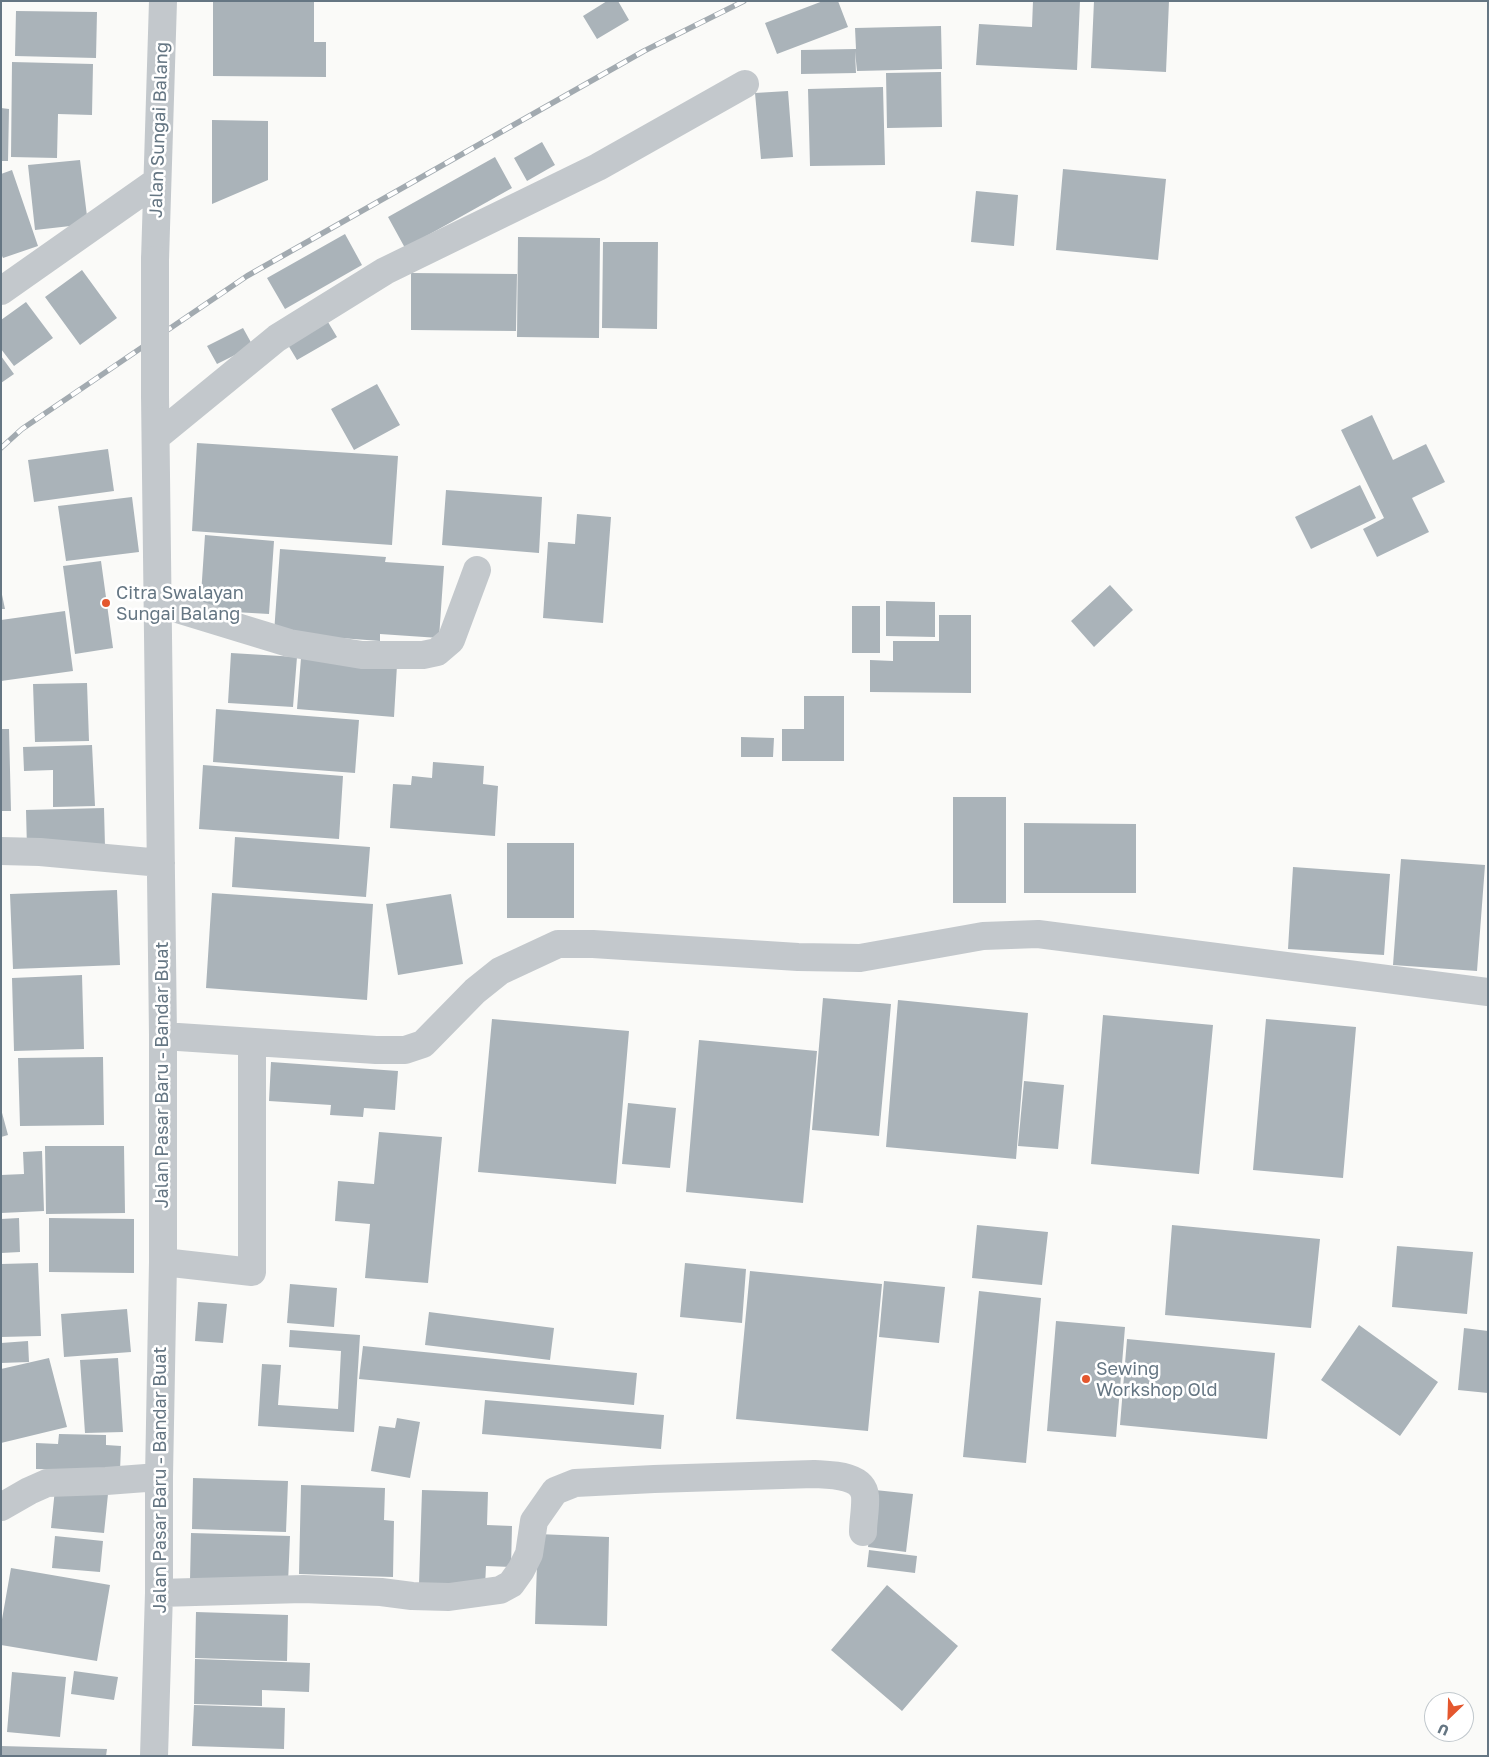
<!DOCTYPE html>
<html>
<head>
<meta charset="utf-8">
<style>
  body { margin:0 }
  #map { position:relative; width:1489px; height:1757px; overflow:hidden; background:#fafaf8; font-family:"Golos Text",sans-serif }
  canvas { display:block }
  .frame { position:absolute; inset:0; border:2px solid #657683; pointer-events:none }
  .north { position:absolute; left:1424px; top:1692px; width:50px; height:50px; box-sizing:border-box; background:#fff; border:1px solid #c1c8cd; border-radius:50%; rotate:204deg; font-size:14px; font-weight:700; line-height:20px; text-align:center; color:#657683 }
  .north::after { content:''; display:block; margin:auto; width:18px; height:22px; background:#e4572e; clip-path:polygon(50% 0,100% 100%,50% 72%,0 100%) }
</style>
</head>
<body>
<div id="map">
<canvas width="1489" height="1757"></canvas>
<div class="frame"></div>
<div class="north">U</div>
</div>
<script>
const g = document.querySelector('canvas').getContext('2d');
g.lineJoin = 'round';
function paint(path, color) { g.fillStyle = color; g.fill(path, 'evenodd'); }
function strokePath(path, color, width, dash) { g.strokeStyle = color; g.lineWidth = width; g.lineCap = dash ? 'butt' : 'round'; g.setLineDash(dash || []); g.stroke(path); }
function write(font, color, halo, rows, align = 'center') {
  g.font = font + ' "Golos Text",sans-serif'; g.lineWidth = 5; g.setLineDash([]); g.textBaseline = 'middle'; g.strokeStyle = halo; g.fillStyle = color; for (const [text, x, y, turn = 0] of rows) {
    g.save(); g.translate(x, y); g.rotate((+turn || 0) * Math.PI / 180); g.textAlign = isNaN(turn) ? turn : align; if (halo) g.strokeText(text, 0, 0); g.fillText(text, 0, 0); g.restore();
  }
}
paint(new Path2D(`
  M 213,1 L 314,2 L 314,42 L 326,42 L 326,77 L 213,76 Z
  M 607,1 L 618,1 L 629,20 L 597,39 L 583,16 Z
  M 823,1 L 838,1 L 848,27 L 777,54 L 765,23 Z
  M 1033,1 L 1080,1 L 1077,70 L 976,65 L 979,24 L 1032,27 Z
  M 1094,1 L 1169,1 L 1166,72 L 1091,68 Z
  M 16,11 L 97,12 L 96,58 L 15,56 Z
  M 941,26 L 942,69 L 857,71 L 855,51 L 856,73 L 801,74 L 801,50 L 856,49 L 855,28 Z
  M 12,62 L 93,64 L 92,115 L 58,114 L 57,158 L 11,157 Z
  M 941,72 L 942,127 L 887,128 L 886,73 Z
  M 883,87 L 885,165 L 810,166 L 808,89 Z
  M 788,91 L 793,157 L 761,159 L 755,93 Z
  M 1,108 L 9,109 L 8,161 L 1,161 Z
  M 212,120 L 268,121 L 268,180 L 212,204 Z
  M 542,142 L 555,165 L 527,181 L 514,158 Z
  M 495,157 L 512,188 L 405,248 L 388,217 Z
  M 80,160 L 88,224 L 35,230 L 28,165 Z
  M 1063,169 L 1166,179 L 1158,260 L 1056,250 Z
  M 12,170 L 38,246 L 3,258 L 1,254 L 1,174 Z
  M 976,191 L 1018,195 L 1014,246 L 971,242 Z
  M 345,234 L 362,265 L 285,309 L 267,278 Z
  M 518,237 L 600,238 L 599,338 L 517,337 Z
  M 603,242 L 658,242 L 657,329 L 602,328 Z
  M 82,270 L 117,318 L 80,345 L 45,297 Z
  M 411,273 L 517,274 L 516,331 L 411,330 Z
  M 26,302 L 53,338 L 14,366 L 1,349 L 1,320 Z
  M 325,317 L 337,337 L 297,360 L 285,340 Z
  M 243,328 L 253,346 L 217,364 L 207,346 Z
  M 1,356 L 14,374 L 1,383 Z
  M 377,384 L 400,425 L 354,450 L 331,409 Z
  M 1372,415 L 1393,460 L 1426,444 L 1445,482 L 1412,498 L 1429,532 L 1377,557 L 1363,529 L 1384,518 L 1341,430 Z
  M 197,443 L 398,456 L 392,545 L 192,531 Z
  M 108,449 L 114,491 L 34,502 L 28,460 Z
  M 1360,485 L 1376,518 L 1311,549 L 1295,517 Z
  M 446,490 L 542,497 L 539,553 L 442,545 Z
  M 132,497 L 139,552 L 66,561 L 58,506 Z
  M 577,514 L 611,517 L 603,623 L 543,618 L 548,542 L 575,544 Z
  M 205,535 L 274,541 L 269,614 L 200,610 Z
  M 280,549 L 386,557 L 385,562 L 444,566 L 439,638 L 380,634 L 380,641 L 274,633 Z
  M 101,561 L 113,648 L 75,654 L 63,566 Z
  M 1110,585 L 1133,610 L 1094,647 L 1071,621 Z
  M 1,590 L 5,609 L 1,609 Z
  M 886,601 L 935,602 L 935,637 L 886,636 Z
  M 852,606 L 880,606 L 880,653 L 852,653 Z
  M 65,611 L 73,671 L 1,681 L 1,620 Z
  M 939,615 L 971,615 L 971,693 L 870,692 L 870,660 L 893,661 L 893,641 L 939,641 Z
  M 231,653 L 297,657 L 293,707 L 228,703 Z
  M 301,658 L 397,665 L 394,717 L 297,709 Z
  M 87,683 L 89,741 L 35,742 L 33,684 Z
  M 804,696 L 844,696 L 844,761 L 782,761 L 782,729 L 804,729 Z
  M 216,709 L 359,720 L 355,773 L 213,762 Z
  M 1,729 L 9,729 L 11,811 L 1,811 Z
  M 741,737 L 774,738 L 773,757 L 741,757 Z
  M 92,745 L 95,806 L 53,807 L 53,770 L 24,771 L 23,747 Z
  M 433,762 L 484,766 L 483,784 L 498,786 L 495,836 L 390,828 L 393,784 L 411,785 L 412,776 L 432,778 Z
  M 203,765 L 343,776 L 339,839 L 199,829 Z
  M 953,797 L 1006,797 L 1006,903 L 953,903 Z
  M 104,808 L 105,847 L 27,849 L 26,810 Z
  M 1024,823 L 1136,824 L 1136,893 L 1024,893 Z
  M 235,837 L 370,847 L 366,897 L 232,887 Z
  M 507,843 L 574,843 L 574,918 L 507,918 Z
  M 1401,859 L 1485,865 L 1477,971 L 1393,965 Z
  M 1293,867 L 1390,874 L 1384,955 L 1288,949 Z
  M 117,890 L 120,965 L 13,969 L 10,894 Z
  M 212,893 L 373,904 L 367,1000 L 206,988 Z
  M 451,894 L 463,964 L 398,975 L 386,904 Z
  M 82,975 L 84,1049 L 14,1051 L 12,978 Z
  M 823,998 L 891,1004 L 879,1136 L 812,1130 Z
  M 898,1000 L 1028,1013 L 1016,1159 L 886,1147 Z
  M 1103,1015 L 1213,1025 L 1199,1174 L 1091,1164 Z
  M 492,1019 L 629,1031 L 616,1184 L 478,1172 Z
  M 1266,1019 L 1356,1027 L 1343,1178 L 1253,1170 Z
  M 699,1040 L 817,1051 L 803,1203 L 686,1192 Z
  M 103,1057 L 104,1125 L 20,1126 L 18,1058 Z
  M 271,1062 L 398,1071 L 395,1110 L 364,1108 L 363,1117 L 330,1115 L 331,1105 L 269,1101 Z
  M 1024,1081 L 1064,1085 L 1058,1149 L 1018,1146 Z
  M 628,1103 L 676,1108 L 670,1168 L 622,1164 Z
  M 1,1109 L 8,1135 L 1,1137 Z
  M 379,1132 L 442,1137 L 428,1283 L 365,1278 L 370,1224 L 335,1221 L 338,1181 L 374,1184 Z
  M 45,1146 L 124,1146 L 125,1213 L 46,1214 Z
  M 42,1151 L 44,1211 L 1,1213 L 1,1175 L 24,1174 L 23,1152 Z
  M 19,1218 L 20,1252 L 1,1253 L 1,1219 Z
  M 49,1218 L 134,1219 L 134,1273 L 49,1272 Z
  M 977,1225 L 1048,1232 L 1042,1285 L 972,1278 Z
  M 1172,1225 L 1320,1239 L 1311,1328 L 1165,1315 Z
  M 1397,1246 L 1473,1252 L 1467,1314 L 1392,1307 Z
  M 38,1263 L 41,1336 L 1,1337 L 1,1264 Z
  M 685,1263 L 746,1269 L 742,1323 L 680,1317 Z
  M 750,1271 L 882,1284 L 868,1431 L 736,1419 Z
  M 884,1281 L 945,1287 L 939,1343 L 879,1337 Z
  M 290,1284 L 337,1288 L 334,1327 L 287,1323 Z
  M 979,1291 L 1041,1298 L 1026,1463 L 963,1457 Z
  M 198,1302 L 227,1304 L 223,1343 L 195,1341 Z
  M 127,1309 L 131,1352 L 64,1357 L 61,1314 Z
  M 429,1312 L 554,1328 L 550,1360 L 425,1345 Z
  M 1056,1321 L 1125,1327 L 1116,1437 L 1047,1431 Z
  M 1359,1325 L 1438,1382 L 1400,1436 L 1321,1380 Z
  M 1464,1328 L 1488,1331 L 1488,1393 L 1458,1390 Z
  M 290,1330 L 360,1335 L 354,1432 L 258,1426 L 262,1364 L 281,1365 L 278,1405 L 338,1409 L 341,1351 L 289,1347 Z
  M 1127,1339 L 1275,1353 L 1267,1439 L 1120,1425 Z
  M 28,1341 L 29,1362 L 1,1363 L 1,1343 Z
  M 363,1346 L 637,1373 L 634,1405 L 359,1379 Z
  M 49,1358 L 67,1427 L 1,1443 L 1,1369 Z
  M 118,1358 L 123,1432 L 85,1433 L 80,1360 Z
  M 485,1400 L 664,1415 L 661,1449 L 482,1434 Z
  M 397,1418 L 420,1422 L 410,1478 L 371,1471 L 379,1426 L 395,1428 Z
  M 59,1434 L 106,1435 L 106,1445 L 121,1446 L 120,1471 L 36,1469 L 36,1443 L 58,1444 Z
  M 193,1478 L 288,1481 L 286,1532 L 192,1529 Z
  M 301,1485 L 385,1488 L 384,1520 L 394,1521 L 393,1577 L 299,1574 Z
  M 55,1489 L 108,1494 L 104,1533 L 51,1528 Z
  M 422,1490 L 488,1492 L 487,1525 L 512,1526 L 511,1567 L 486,1566 L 485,1587 L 419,1585 Z
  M 875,1490 L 913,1494 L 906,1552 L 868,1547 Z
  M 191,1533 L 290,1536 L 288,1583 L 190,1580 Z
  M 538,1534 L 609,1537 L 607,1626 L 535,1624 Z
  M 55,1536 L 103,1541 L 100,1572 L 52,1568 Z
  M 869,1550 L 917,1556 L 915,1573 L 867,1567 Z
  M 11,1568 L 110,1585 L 97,1661 L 1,1645 L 1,1625 Z
  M 887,1585 L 958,1646 L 902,1711 L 831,1650 Z
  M 196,1612 L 288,1615 L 287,1661 L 195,1658 Z
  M 195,1659 L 310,1663 L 309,1692 L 262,1690 L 262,1706 L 194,1704 Z
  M 74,1671 L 118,1677 L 114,1700 L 71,1694 Z
  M 12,1672 L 66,1677 L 60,1737 L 7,1732 Z
  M 194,1705 L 285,1708 L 284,1749 L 192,1746 Z
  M 1,1746 L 107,1749 L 106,1756 L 1,1756 Z`), '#aab3b9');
strokePath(new Path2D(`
  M 155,260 L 163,1
  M 1,291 L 156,182
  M 156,437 L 277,338 L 385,271 L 598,167 L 745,84
  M 158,603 L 289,643 L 362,655 L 423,655 L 437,652 L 451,640 L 477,570
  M 1,851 L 40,852 L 161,863
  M 163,1036 L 376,1050 L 405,1050 L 423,1044 L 475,991 L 500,971 L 558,944 L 593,944 L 798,957 L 860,958 L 983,936 L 1038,934 L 1488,992
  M 163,1262 L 252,1272 L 252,1042
  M 1,1507 L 29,1491 L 47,1483 L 106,1481 L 159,1477
  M 159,1593 L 303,1589 L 381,1592 L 412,1596 L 449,1597 L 500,1590 L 511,1584 L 521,1570 L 529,1554 L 534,1521 L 555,1491 L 575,1483 L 654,1479 L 814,1474 C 829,1475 863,1474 865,1496 C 866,1507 863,1521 863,1532
  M 154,1756 L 159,1593 L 159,1477 L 163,1262 L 163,1036 L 155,395`), '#c3c8cc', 28);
const rail = new Path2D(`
  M 1,448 L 22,429 L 247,276 L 644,51 L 744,1`);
strokePath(rail, '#a2aab0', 5.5);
strokePath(rail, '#fff', 4, [11]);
strokePath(new Path2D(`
  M 155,260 L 155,395`), '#c3c8cc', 28);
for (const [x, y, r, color] of [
  [106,603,5,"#e4572e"],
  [1086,1379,5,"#e4572e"]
]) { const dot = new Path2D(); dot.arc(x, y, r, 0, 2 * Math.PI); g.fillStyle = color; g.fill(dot); strokePath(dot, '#fff', 2); }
write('18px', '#657683', '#fff', [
  ["Jalan Sungai Balang",159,130,-88],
  ["Jalan Pasar Baru - Bandar Buat",162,1075,-90],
  ["Jalan Pasar Baru - Bandar Buat",160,1480,-90]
]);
write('18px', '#657683', '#fff', [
  ["Citra Swalayan",116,593],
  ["Sungai Balang",116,614],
  ["Sewing",1096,1369],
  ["Workshop Old",1096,1390]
], 'left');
</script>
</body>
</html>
